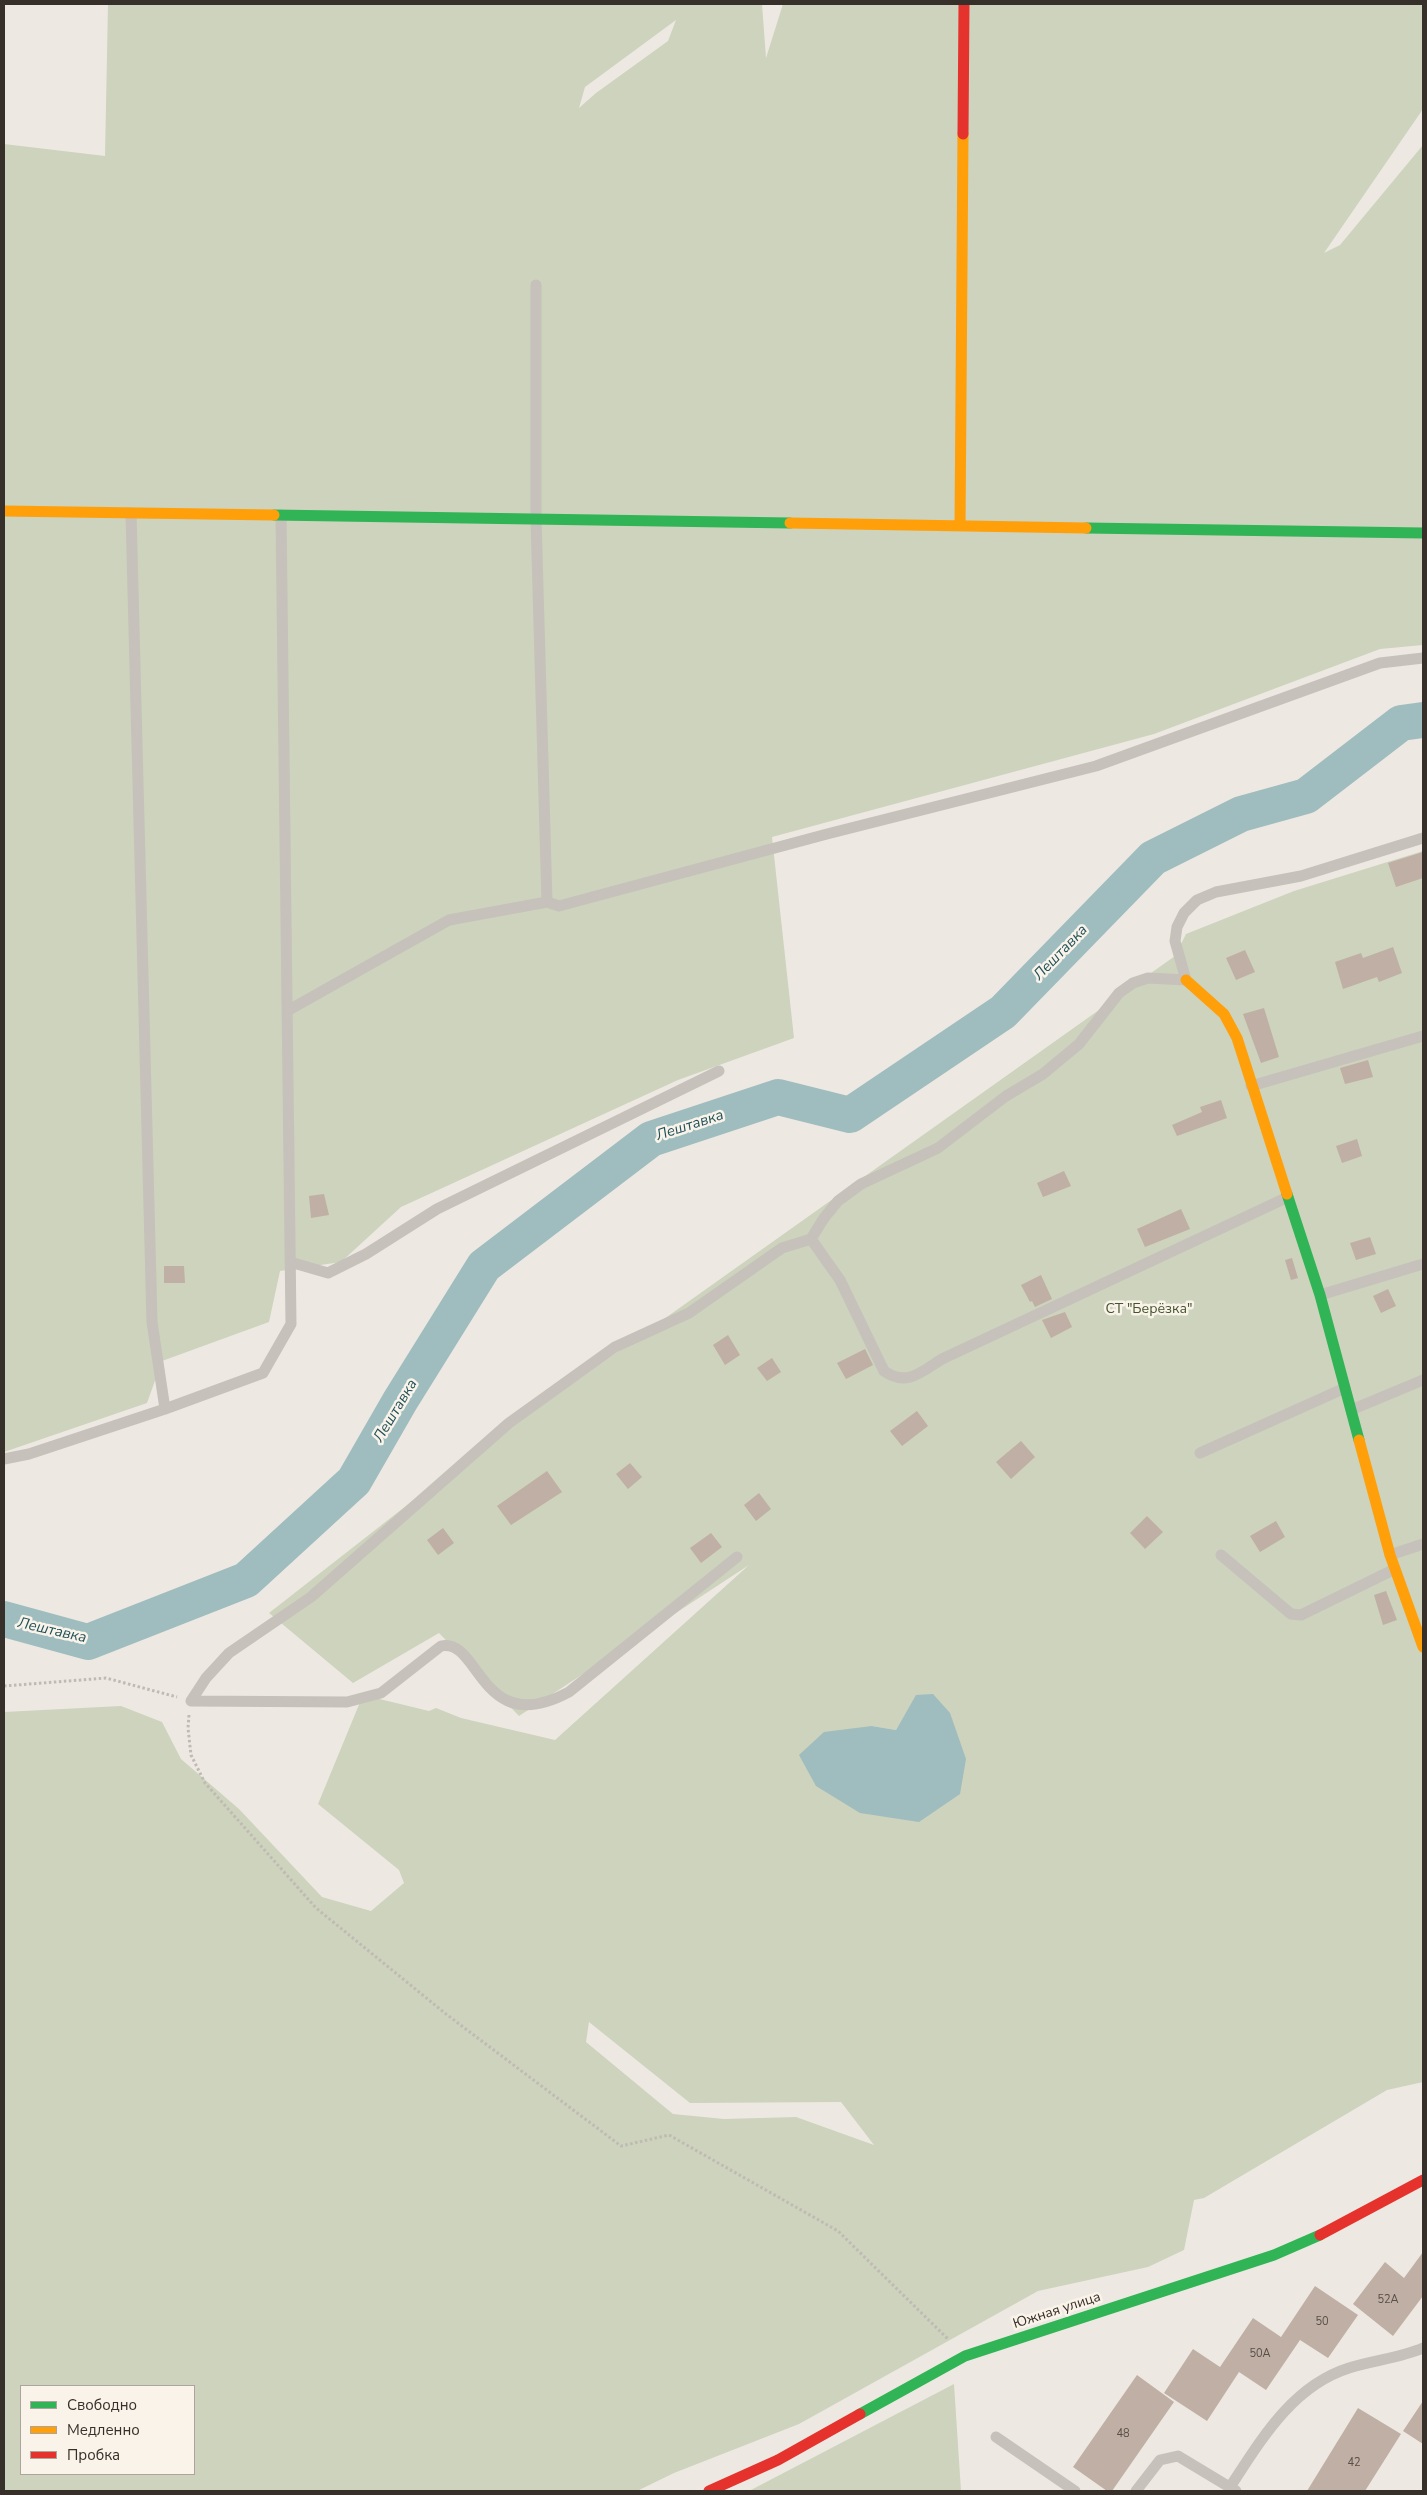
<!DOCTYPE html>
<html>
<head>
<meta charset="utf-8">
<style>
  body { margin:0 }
  #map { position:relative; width:1427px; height:2495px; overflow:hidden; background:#ede9e2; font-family:"Nunito Sans",sans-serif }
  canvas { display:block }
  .frame { position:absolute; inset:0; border:5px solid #372f29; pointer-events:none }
  .legend { position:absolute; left:20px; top:2385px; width:175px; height:90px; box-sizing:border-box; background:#f9f3ea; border:1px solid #aba59d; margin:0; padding:6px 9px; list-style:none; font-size:15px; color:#372f29 }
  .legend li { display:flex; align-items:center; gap:10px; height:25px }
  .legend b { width:25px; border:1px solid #aba59d }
</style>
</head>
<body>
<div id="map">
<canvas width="1427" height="2495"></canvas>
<div class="frame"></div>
<ul class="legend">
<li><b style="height:6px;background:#30b455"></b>Свободно</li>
<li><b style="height:6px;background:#ff9f0a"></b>Медленно</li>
<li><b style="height:6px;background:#e5322d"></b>Пробка</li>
</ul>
</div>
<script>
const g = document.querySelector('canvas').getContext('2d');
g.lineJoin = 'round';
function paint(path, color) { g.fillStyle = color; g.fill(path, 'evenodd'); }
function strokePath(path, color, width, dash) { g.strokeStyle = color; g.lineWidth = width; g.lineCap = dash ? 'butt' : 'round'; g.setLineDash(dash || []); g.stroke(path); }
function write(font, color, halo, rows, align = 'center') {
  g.font = font + ' "Nunito Sans",sans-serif'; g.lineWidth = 5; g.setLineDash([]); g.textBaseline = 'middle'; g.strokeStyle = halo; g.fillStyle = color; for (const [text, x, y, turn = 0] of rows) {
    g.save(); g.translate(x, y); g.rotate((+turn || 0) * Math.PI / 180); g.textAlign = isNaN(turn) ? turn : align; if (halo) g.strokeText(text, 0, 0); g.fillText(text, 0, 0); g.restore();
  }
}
paint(new Path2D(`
  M 108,4 L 762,4 L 766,58 L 783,4 L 1423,4 L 1423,109 L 1324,253 L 1340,245 L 1423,145 L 1423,645 L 1380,649 L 1154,734 L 772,837 L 794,1038 L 678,1080 L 401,1207 L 341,1262 L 280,1271 L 269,1322 L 162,1361 L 147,1403 L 4,1452 L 4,144 L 105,156 ZM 676,20 L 668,41 L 596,93 L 579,108 L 585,87 Z
  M 1423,851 L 1423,2082 L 1387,2090 L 1204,2198 L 1194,2200 L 1184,2250 L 1148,2267 L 1038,2291 L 799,2424 L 674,2473 L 637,2491 L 4,2491 L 4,1712 L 121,1706 L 162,1722 L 181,1759 L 239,1809 L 322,1897 L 371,1911 L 404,1883 L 399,1870 L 318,1804 L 363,1695 L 429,1711 L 436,1708 L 461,1718 L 555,1740 L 749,1565 L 519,1716 L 439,1633 L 353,1683 L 269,1613 L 457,1466 L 1175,956 L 1186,934 L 1294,891 ZM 916,1696 L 919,1822 L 872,1726 L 896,1730 ZM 589,2022 L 690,2103 L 841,2102 L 874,2145 L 796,2117 L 724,2119 L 673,2114 L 586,2042 ZM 21,2386 L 194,2386 L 194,2474 L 21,2474 Z
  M 954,2384 L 961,2491 L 749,2491 Z`), '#cdd3bc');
paint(new Path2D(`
  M 933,1694 L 950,1713 L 966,1759 L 960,1794 L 919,1822 L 860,1813 L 816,1786 L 799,1755 L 824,1732 L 872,1726 L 896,1730 L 916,1695 Z`), '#9fbcbe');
strokePath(new Path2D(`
  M 4,1619 L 88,1642 L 246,1580 L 354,1481 L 400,1401 L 484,1266 L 651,1139 L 778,1097 L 850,1115 L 1003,1012 L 1153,858 L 1241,814 L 1306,796 L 1401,723 L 1423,720`), '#9fbcbe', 36);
paint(new Path2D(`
  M 1423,852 L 1423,878 L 1396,887 L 1388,863 Z
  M 1393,947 L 1402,973 L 1379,982 L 1377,977 L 1343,989 L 1335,962 L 1361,953 L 1363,958 Z
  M 1245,950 L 1255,972 L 1236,980 L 1226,958 Z
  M 1264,1008 L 1279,1057 L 1261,1063 L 1243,1014 Z
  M 1368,1060 L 1373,1077 L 1345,1084 L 1340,1068 Z
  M 1221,1100 L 1227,1118 L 1177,1136 L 1172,1125 L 1202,1112 L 1200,1107 Z
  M 1357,1139 L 1362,1156 L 1342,1163 L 1336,1146 Z
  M 1064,1171 L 1071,1186 L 1043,1197 L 1037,1183 Z
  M 324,1194 L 329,1215 L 311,1218 L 309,1196 Z
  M 1181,1209 L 1190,1229 L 1145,1247 L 1137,1229 Z
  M 1370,1237 L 1376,1254 L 1356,1260 L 1350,1243 Z
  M 1292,1258 L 1298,1278 L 1291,1280 L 1285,1260 Z
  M 164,1266 L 184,1266 L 185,1283 L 164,1283 Z
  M 1041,1275 L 1052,1299 L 1035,1307 L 1032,1301 L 1030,1302 L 1021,1285 Z
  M 1388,1289 L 1396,1306 L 1381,1313 L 1373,1296 Z
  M 1065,1312 L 1072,1327 L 1051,1338 L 1042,1320 Z
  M 728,1335 L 740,1355 L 725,1365 L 713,1345 Z
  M 865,1349 L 873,1365 L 846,1379 L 837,1363 Z
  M 772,1358 L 781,1372 L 767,1381 L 757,1368 Z
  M 917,1411 L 928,1426 L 902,1446 L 890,1431 Z
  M 1021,1441 L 1035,1457 L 1011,1479 L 996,1462 Z
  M 630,1463 L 642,1477 L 628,1489 L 616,1474 Z
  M 547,1471 L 562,1492 L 511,1525 L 497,1506 Z
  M 759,1493 L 771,1509 L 756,1521 L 744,1505 Z
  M 1147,1516 L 1163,1532 L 1145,1549 L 1130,1533 Z
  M 1276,1521 L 1285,1537 L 1260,1552 L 1250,1536 Z
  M 443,1528 L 454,1543 L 438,1555 L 427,1540 Z
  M 711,1533 L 722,1547 L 701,1563 L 690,1548 Z
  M 1386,1591 L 1397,1620 L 1383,1625 L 1374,1595 Z
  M 1423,2252 L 1423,2296 L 1393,2336 L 1353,2304 L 1385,2262 L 1404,2278 Z
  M 1315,2286 L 1358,2315 L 1328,2358 L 1300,2340 L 1266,2390 L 1239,2372 L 1207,2421 L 1164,2393 L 1193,2349 L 1220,2367 L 1253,2318 L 1281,2337 Z
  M 1137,2375 L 1174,2402 L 1112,2491 L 1107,2491 L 1073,2467 Z
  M 1423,2401 L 1423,2444 L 1403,2431 Z
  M 1358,2408 L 1401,2434 L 1365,2491 L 1307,2491 Z`), '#c0afa4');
strokePath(new Path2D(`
  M 4,1686 L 106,1678 L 177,1697
  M 189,1715 L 188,1728 L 191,1755 L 205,1783 L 316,1908 L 446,2014 L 621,2146 L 669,2135 L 838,2231 L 949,2340`), '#bfbab4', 3, [2.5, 2.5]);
strokePath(new Path2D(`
  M 536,285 L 536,519 L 547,902
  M 131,513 L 152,1322 L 165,1409 L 263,1373 L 291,1324 L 281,515
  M 287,1011 L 449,920 L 547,902 L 559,906 L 827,834 L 1096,766 L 1380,663 L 1423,658
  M 1251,1086 L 1423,1036
  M 811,1239 L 840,1280 L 884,1371 C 907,1387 921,1372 942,1359 L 1288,1197
  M 290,1262 L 328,1273 L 366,1254 L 437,1209 L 719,1071
  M 1320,1295 L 1423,1264
  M 1351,1410 L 1423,1380
  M 1200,1453 L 1345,1388
  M 4,1459 L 29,1454 L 165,1409
  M 1221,1555 L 1291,1614 L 1301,1615 L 1395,1569
  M 1390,1555 L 1423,1544
  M 191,1701 L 206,1678 L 229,1653 L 311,1597 L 509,1423 L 615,1347 L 689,1313 L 782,1248 L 811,1239 L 824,1218 L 838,1201 L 861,1184 L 938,1148 L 1006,1096 L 1043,1074 L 1079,1044 L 1119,993 L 1133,983 L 1148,978 L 1186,980 L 1175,941 L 1177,927 L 1184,913 L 1197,900 L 1216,892 L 1301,876 L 1423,838
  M 191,1701 L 347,1702 L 381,1693 L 441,1646 C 480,1637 480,1740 569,1692 L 737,1557
  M 996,2437 L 1075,2491
  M 1230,2487 C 1261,2440 1292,2386 1349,2368 C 1374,2360 1400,2358 1423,2348
  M 1136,2491 L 1160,2460 L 1178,2456 L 1236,2491`), '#c6c1bb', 11);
strokePath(new Path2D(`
  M 274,515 L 790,523
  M 1086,528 L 1423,533
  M 1287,1194 L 1320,1295 L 1359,1440
  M 860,2414 L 965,2356 L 1274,2255 L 1320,2235`), '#30b455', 11);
strokePath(new Path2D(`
  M 4,511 L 274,515
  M 790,523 L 1086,528
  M 960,526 L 963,134
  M 1186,980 L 1224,1014 L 1237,1038 L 1287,1194
  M 1359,1440 L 1390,1555 L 1423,1647`), '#ff9f0a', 11);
strokePath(new Path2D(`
  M 963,134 L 964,4
  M 1320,2235 L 1423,2180
  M 709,2491 L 778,2460 L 860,2414`), '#e5322d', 11);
write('11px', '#594f48', null, [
  ["52А",1388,2300],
  ["50",1322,2322],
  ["50А",1260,2354],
  ["48",1123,2434],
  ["42",1354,2463]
]);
write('14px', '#44552d', '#f9f3ea', [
  ["СТ \"Берёзка\"",1149,1310]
]);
write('14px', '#372f29', '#f9f3ea', [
  ["Южная улица",1057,2311,-18]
]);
write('italic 15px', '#1f5058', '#f9f3ea', [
  ["Лештавка",1061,953,-46],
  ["Лештавка",690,1126,-18],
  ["Лештавка",396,1411,-59],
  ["Лештавка",52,1631,13]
]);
</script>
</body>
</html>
